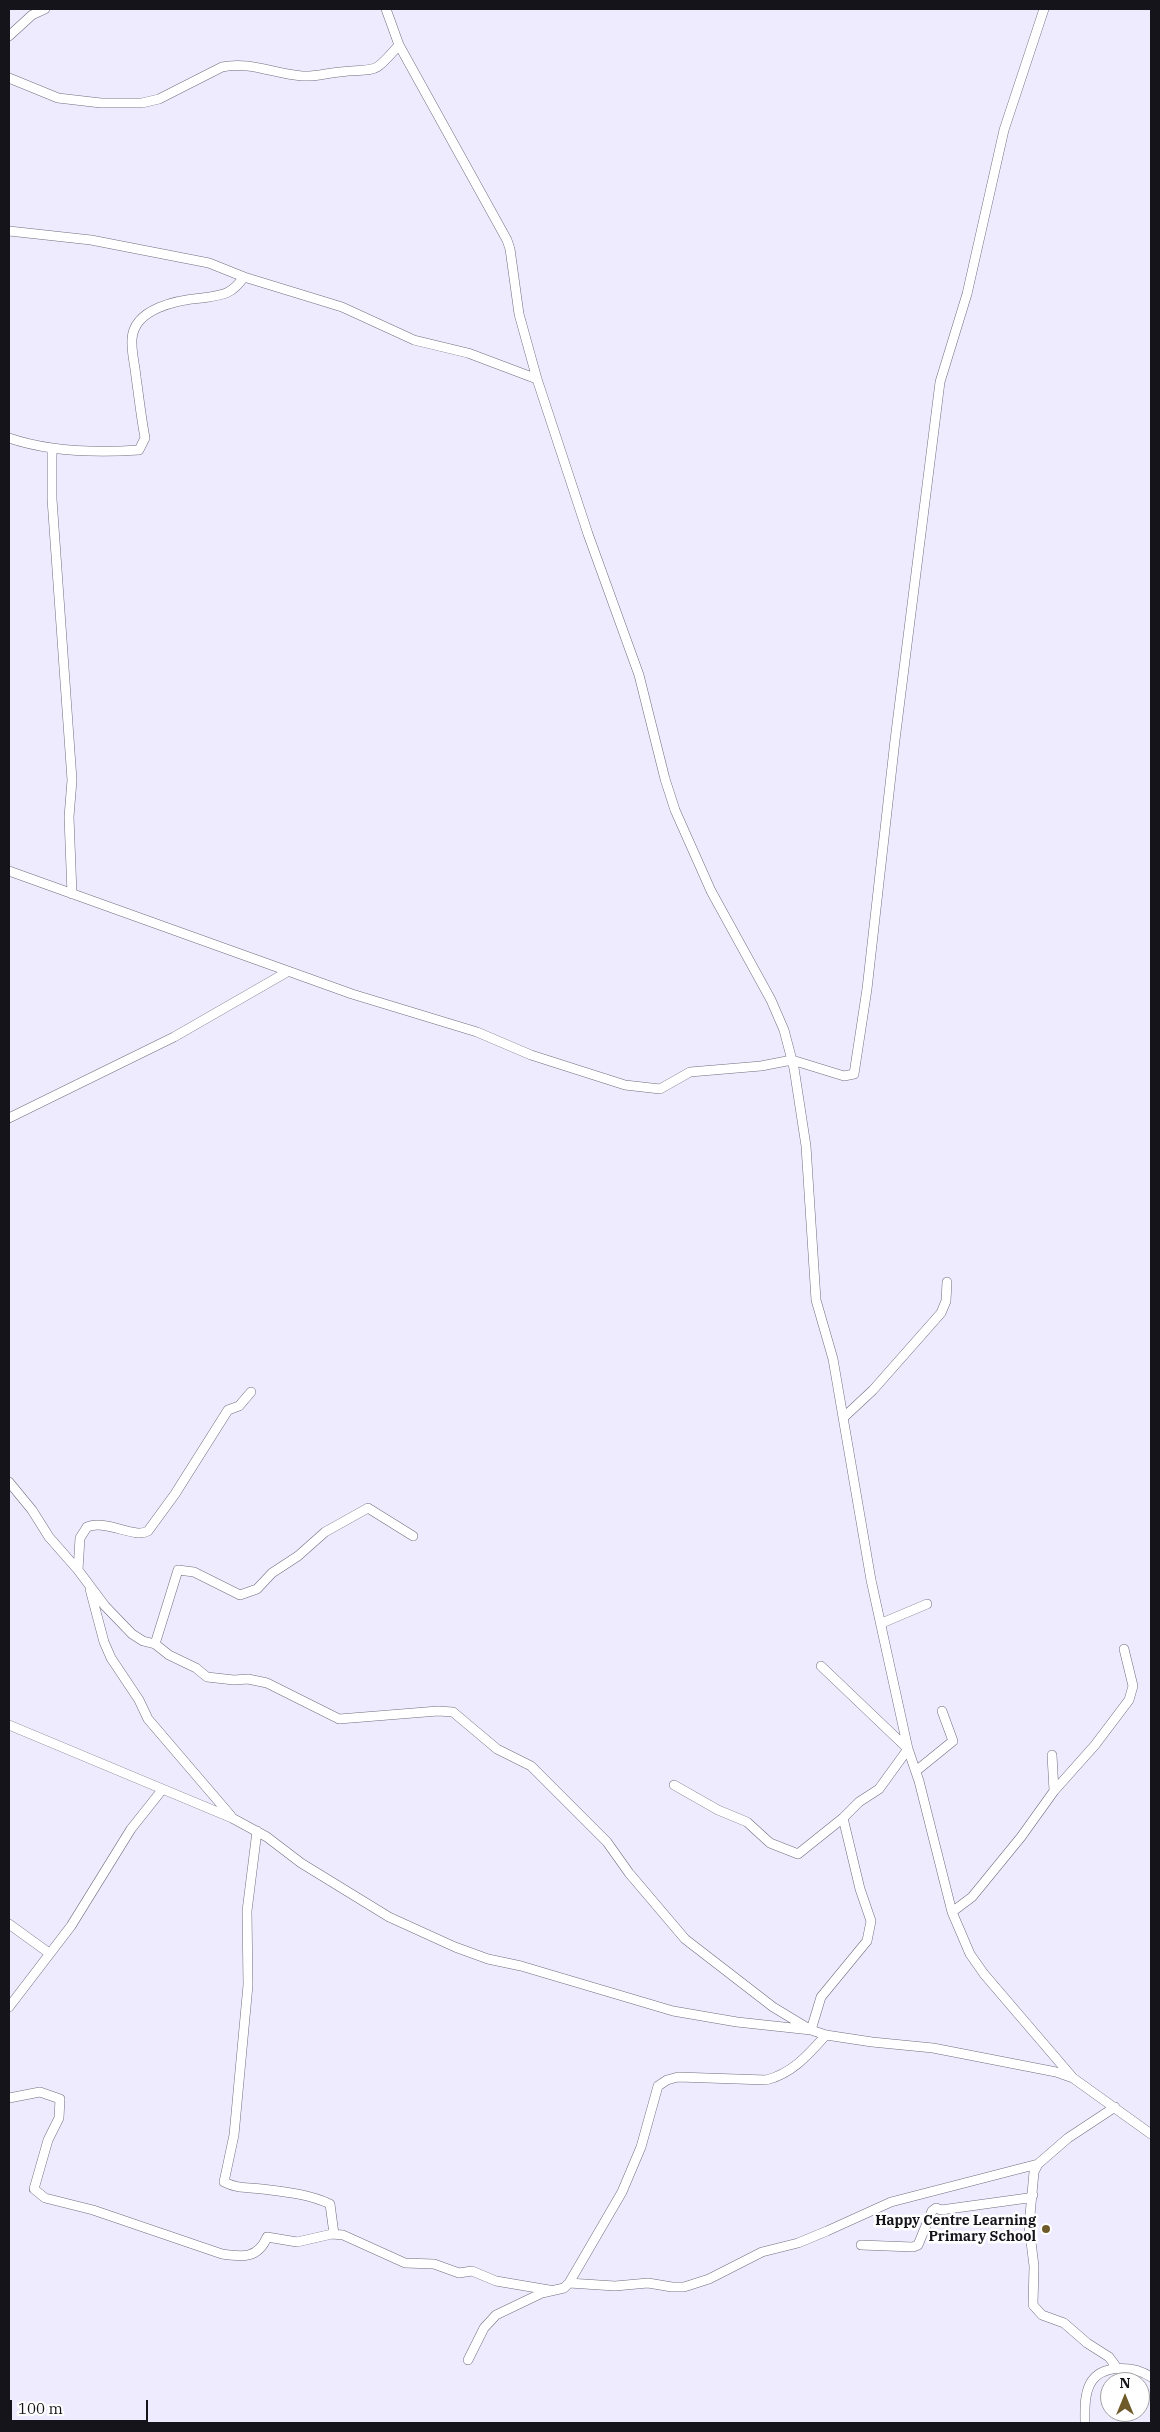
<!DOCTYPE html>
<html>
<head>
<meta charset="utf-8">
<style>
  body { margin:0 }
  #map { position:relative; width:1160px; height:2432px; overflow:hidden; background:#eeebff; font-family:"IBM Plex Serif",serif }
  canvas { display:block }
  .frame { position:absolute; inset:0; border:10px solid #16141b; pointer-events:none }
  .north { position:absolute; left:1100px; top:2372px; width:50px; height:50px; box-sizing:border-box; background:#fff; border:1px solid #a2a1a4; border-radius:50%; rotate:0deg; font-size:14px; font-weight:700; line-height:20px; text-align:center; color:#16141b }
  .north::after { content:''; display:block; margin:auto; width:18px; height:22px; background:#6e5b29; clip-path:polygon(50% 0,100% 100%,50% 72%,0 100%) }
  .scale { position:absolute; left:10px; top:2400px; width:138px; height:22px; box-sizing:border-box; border:2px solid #16141b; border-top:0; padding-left:6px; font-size:15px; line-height:18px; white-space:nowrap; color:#16141b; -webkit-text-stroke:4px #fff; paint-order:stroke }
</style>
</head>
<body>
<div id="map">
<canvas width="1160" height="2432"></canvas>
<div class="frame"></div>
<div class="north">N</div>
<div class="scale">100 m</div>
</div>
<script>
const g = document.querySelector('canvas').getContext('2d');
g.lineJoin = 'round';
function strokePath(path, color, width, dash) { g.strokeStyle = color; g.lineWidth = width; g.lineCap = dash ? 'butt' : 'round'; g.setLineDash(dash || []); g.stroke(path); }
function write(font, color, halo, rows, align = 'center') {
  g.font = font + ' "IBM Plex Serif",serif'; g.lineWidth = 5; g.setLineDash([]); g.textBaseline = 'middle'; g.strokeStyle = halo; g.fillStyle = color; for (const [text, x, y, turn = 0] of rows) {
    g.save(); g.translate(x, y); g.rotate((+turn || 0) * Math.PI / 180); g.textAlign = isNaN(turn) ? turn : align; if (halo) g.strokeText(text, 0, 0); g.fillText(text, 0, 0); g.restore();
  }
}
const street = new Path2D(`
  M 386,9 L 399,45 L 507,240 L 510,249 L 519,314 L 537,379 L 588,534 L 639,675 L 665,779 L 675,810 L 711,891 L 771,1000 L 784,1030 L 794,1068 L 806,1146 L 816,1300 L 833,1359 L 871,1580 L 908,1749 L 919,1781 L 952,1912 L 970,1954 L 984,1974 L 1073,2078
  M 9,36 L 32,15 L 45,9
  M 9,78 L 58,98 L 101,103 L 142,103 L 159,99 L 222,67 C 250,61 274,74 302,76 C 315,77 327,73 340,72 C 378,68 372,76 399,45
  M 9,231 L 91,240 L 209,263 L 244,277 L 342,307 L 414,340 L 468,353 L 537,379
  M 9,438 C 50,452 96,453 139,450 L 145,438 C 141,417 139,397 136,377 C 135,365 131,351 132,339 C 134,308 178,300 202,298 C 223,295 231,295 244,277
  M 52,449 L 52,499 L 72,780 L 69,817 L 72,894
  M 9,871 L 352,994 L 477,1032 L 531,1055 L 625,1085 L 660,1089 L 690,1072 L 761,1066 L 792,1060 L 844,1076 L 854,1074 L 867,989 L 895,740 L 940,382 L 967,294 L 1004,130 L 1044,9
  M 9,1118 L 174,1037 L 287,972
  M 843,1418 L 873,1390 L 941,1313 L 946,1301 L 947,1282
  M 9,1482 L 32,1510 L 49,1537 L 78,1570 L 105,1606 L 132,1634 L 143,1641 L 155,1644 L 169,1655 L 196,1668 L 207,1677 L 234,1680 L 248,1679 L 267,1683 L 339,1719 L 438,1711 L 453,1712 L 497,1749 L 531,1766 L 607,1842 L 629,1873 L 685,1939 L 773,2007 L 811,2030 L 821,1997 L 867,1941 L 871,1921 L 860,1889 L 843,1818 L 859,1802 L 879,1789 L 908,1749 L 821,1666
  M 78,1570 L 80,1538 L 87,1527 C 107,1519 134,1539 148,1531 L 175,1494 L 228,1410 L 239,1406 L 251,1392
  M 90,1589 L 104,1642 L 111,1658 L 139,1700 L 148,1719 L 231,1816
  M 882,1623 L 927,1604
  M 155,1644 L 178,1570 L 194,1572 L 240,1595 L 257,1589 L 272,1573 L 298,1556 L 325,1532 L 368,1508 L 413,1536
  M 9,1725 L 232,1818 L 267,1837 L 301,1863 L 389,1917 L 455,1947 L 488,1959 L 521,1966 L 673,2011 L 737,2022 L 811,2030 L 826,2035 L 872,2042 L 933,2048 L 1056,2072 L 1073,2078 L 1151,2134
  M 1052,1755 L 1054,1791
  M 916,1771 L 953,1741 L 942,1711
  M 674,1785 L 718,1810 L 747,1822 L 770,1843 L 798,1854 L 843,1818
  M 257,1831 L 247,1911 L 248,1985 L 234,2135 L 224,2182 C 238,2189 247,2187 262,2189 C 286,2192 308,2194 330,2204 L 334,2234
  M 952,1912 L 972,1897 L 1021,1837 L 1054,1791 L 1095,1745 L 1129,1700 L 1133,1686 L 1124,1649
  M 9,1924 L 49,1953
  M 9,2007 L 71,1926 L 131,1829 L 162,1790
  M 9,2098 L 40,2092 L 60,2099 L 59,2118 L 48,2140 L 34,2189 L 45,2198 L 93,2210 L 222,2254 C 242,2257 258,2259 267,2237 L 297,2242 L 332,2234 L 343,2235 L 405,2263 L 434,2264 L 459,2273 L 472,2271 L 496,2281 L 549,2290
  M 1115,2107 L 1068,2138 L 1038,2164 L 1034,2172 L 1029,2226 L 1034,2266 L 1033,2305 L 1042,2315 L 1064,2323 L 1087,2343 L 1109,2357 L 1117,2368
  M 861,2245 L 913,2247 L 918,2245 L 932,2211 L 936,2208 L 941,2210 L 1028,2198 L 1033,2195
  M 569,2283 L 615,2286 L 648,2283 L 672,2287 L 684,2287 L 709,2279 L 762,2252 L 798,2243 L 827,2231 L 891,2202 L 1038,2164
  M 468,2360 L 484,2328 L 496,2315 L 542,2293 L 564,2288 L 569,2283 L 622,2192 L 641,2147 L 658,2086 L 667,2080 L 678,2077 L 766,2080 C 792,2074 809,2054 826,2035
  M 1085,2423 C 1085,2411 1084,2396 1090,2384 C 1101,2363 1135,2366 1151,2377`);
strokePath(street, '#706d7e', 10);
strokePath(street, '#fff', 9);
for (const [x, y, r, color] of [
  [1046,2229,5,"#6e5b29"]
]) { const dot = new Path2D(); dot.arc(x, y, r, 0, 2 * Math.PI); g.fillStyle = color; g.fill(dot); strokePath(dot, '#fff', 2); }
write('bold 14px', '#16141b', '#fff', [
  ["Happy Centre Learning",1036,2221],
  ["Primary School",1036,2237]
], 'right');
</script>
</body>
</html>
